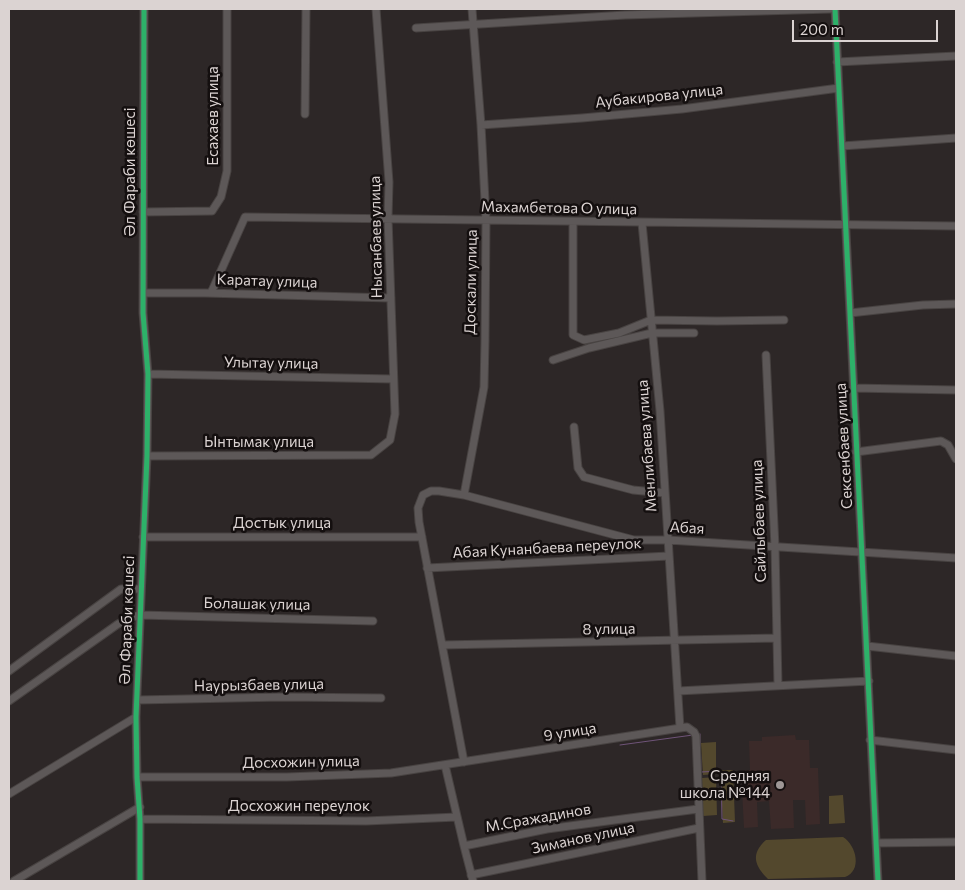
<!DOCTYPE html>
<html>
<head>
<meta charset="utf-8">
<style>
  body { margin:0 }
  #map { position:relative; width:965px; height:890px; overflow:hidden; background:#2d2727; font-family:Commissioner,sans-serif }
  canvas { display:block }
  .frame { position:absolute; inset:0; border:10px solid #dbd3d2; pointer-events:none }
  .scale { position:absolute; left:792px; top:20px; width:146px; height:22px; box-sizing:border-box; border:2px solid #dbd3d2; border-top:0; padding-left:6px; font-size:15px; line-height:18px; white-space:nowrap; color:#dbd3d2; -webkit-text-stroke:4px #140f0f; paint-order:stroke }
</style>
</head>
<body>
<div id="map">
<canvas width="965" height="890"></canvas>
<div class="frame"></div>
<div class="scale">200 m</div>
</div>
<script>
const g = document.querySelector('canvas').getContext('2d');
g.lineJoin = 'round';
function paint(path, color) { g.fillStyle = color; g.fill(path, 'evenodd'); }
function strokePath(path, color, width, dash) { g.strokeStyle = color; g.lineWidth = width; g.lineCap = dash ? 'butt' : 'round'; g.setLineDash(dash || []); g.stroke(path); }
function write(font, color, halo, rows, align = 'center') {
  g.font = font + ' Commissioner,sans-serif'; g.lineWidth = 5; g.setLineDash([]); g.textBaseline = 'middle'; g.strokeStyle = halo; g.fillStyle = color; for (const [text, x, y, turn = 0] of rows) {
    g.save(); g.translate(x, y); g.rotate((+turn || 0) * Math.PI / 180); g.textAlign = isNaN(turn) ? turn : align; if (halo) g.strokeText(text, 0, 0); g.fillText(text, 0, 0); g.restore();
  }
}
paint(new Path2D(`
  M 795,735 L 796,740 L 809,740 L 810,768 L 818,768 L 820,824 L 806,825 L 805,800 L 793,800 L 794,828 L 771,829 L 769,801 L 757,802 L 758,827 L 744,828 L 741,771 L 750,770 L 749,741 L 762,741 L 762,737 Z`), '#3b2a29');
paint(new Path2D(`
  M 716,742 L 716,774 L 703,775 L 701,743 Z
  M 720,770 L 733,770 L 735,822 L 723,823 Z
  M 716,777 L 717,815 L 703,816 L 702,778 Z
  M 843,795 L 845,823 L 829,824 L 829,796 Z
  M 843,837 C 857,846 862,871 845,877 L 768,879 C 755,866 750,854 766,840 Z`), '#53482d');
strokePath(new Path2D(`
  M 700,734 L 701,772 L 721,771 L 722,819 L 733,821
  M 620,745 L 693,735`), '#6f5479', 1);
const minor = new Path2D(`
  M 835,9 L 878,881
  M 416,28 L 625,15 L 830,9
  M 837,62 L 956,56
  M 305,114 L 306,9
  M 481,125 L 582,118 L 682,109 L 839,88
  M 842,146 L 956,138
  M 143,212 L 212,211 L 221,197 L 227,171 L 227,9
  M 573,222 L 573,335 L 584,340 L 619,333 L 651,320 L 717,321 L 784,320
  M 642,223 L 660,411 L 680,728
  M 143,293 L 205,293 L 391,298
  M 211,293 L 245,217 L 956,226
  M 850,313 L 923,305 L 956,304
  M 766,355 L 775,547 L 778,685
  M 553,360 L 589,348 L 652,333 L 694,333
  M 148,374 L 393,379
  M 853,388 L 956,390
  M 574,427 L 578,468 L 584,477 L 633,490 L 665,493
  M 856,452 L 941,441 L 948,445 L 956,459
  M 147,456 L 371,455 L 390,440 L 395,414 L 388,218 L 389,182 L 376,9
  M 464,495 L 484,387 L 485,341 L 486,220 L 481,125 L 472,9
  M 143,537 L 422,537
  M 427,568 L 669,556
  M 442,645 L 777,638
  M 867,646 L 956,656
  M 9,671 L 121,589 L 141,589
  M 678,691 L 869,681
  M 137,700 L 282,697 L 381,698
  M 9,701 L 118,624 L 129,618 L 140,615 L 373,621
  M 870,740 L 956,750
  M 464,762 L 419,522 L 418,508 L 423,495 L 431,491 L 439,491 L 464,495 L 634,540 L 668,540 L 956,558
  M 445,765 L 464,846 L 547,829 L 698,809
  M 137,777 L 287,777 L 391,773 L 687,727 L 694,732 L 696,736 L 702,881
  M 9,794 L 136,717
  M 140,819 L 366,821 L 457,817
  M 876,843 L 956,842
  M 464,846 L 473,881
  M 471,875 L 699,828
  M 14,881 L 140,807
  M 140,881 L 140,819 L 137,777 L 136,717 L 147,456 L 148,374 L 143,313 L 144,9`);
strokePath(minor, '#484342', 9);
strokePath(minor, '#5d5858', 7);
strokePath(new Path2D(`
  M 835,9 L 878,881
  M 140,881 L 140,819 L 137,777 L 136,717 L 147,456 L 148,374 L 143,313 L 144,9`), '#2db169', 5);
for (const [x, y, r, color] of [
  [780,785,5,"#9e9796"]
]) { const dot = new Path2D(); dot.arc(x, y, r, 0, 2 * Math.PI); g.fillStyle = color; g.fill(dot); strokePath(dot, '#140f0f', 2); }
write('15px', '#dbd3d2', '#140f0f', [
  ["Аубакирова улица",659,96,-6],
  ["Есахаев улица",213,116,-90],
  ["Әл Фараби көшесі",130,172,-90],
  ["Махамбетова О улица",559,208,1],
  ["Нысанбаев улица",376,237,-91],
  ["Каратау улица",267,281,2],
  ["Доскали улица",471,282,-89],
  ["Улытау улица",271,363,1],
  ["Ынтымак улица",259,442],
  ["Менлибаева улица",647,446,-94],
  ["Сексенбаев улица",844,446,-93],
  ["Сайлыбаев улица",759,521,-92],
  ["Достык улица",282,523],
  ["Абая",687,528,3],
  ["Абая Кунанбаева переулок",547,548,-3],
  ["Болашак улица",257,604,1],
  ["Әл Фараби көшесі",127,620,-88],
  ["8 улица",609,629,-1],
  ["Наурызбаев улица",259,685,-1],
  ["9 улица",570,732,-9],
  ["Досхожин улица",301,762,-1],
  ["Досхожин переулок",299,806],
  ["М.Сражадинов",538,818,-10],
  ["Зиманов улица",583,838,-12]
]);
write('15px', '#dbd3d2', '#140f0f', [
  ["Средняя",770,776],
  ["школа №144",770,793]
], 'right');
</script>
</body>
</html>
